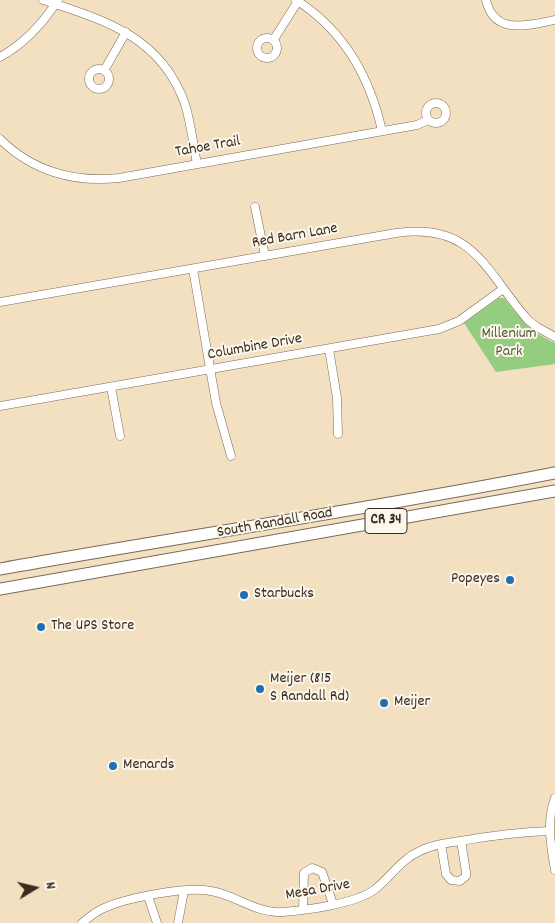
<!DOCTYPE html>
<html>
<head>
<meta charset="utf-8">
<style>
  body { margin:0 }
  #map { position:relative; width:555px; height:923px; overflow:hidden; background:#f2e0c1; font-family:Dekko,sans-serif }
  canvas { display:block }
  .north { position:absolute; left:10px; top:863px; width:50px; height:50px; -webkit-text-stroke:4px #fbf7ec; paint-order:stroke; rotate:81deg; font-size:14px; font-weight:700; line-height:20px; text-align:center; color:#3b2a1e }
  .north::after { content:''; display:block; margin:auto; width:18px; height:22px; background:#3b2a1e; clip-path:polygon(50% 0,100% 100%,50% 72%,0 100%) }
</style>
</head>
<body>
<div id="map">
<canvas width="555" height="923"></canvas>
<div class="north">N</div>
</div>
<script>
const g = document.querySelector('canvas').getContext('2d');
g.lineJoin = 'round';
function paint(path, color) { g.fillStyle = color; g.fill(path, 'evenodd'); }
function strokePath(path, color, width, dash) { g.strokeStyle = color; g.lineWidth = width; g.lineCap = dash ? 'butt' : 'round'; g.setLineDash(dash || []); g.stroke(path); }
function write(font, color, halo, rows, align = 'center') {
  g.font = font + ' Dekko,sans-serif'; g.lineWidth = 4; g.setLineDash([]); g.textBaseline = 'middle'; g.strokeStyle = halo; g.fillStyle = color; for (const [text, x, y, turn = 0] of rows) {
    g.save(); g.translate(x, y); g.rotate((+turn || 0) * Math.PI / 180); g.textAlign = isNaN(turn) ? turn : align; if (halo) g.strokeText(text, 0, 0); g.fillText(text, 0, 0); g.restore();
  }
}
paint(new Path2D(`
  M 499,298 L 504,298 C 520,319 531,332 555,343 L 555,364 L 496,372 L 464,323 Z`), '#94cd80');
const minor = new Path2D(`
  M 43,0 C 104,20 161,36 185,104 C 191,123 193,144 197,164
  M 296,0 C 343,30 370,77 382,131
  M 486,0 C 494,36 528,25 555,20
  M257 48a10 10 0 1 1 20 0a10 10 0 1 1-20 0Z
  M 274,39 L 298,1
  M 0,57 C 24,44 43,23 58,0
  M 105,69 L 126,32
  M89 79a10 10 0 1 1 20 0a10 10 0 1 1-20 0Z
  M426 113a10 10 0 1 1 20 0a10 10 0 1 1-20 0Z
  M 0,139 C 32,171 74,183 119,178 L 417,125 L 428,120
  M 255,207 L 265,256
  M 193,269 L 216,403 L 231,456
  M 0,302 L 396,233 C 474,222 485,271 528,320 L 537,327 L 555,337
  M 329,349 L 337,398 L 338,434
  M 111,387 L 120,436
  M 0,406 L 439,329 L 459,321 L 503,289
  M 555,798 C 546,821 551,847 555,870
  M 441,844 L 446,874 L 451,880 L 460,881 L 466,876 L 466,872 L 461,841
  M 148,896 L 157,923
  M 303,909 L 304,873 L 312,868 L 322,872 L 333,904
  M 82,923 C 88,918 94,913 100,910 C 123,898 186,886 211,891 C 236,895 257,914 283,912 C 307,910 355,904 374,890 C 390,878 401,859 420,851 C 432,845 446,843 460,841 C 490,836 519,832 550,831
  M 178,923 L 184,891`);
const primary = new Path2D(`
  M 0,569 C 185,536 371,509 555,473
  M 0,589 L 555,491`);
strokePath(minor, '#7b6a57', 9);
strokePath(primary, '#7b6a57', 13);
strokePath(minor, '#fff', 8);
strokePath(primary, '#fff', 11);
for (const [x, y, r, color] of [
  [510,580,5,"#1f6fb2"],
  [244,595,5,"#1f6fb2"],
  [41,627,5,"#1f6fb2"],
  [260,689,5,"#1f6fb2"],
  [384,703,5,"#1f6fb2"],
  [113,766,5,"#1f6fb2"]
]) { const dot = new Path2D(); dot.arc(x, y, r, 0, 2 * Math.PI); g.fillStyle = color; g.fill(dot); strokePath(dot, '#fbf7ec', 2); }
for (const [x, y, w] of [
  [386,521,42]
]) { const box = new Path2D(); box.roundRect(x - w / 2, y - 12.5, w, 25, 4); g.fillStyle = '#fbf7ec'; g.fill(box); strokePath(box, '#3b2a1e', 1); }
write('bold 15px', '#3b2a1e', null, [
  ["CR 34",386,521]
]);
write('16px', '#3b2a1e', '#fbf7ec', [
  ["Tahoe Trail",208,148,-10],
  ["Red Barn Lane",295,237,-10],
  ["Columbine Drive",255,348,-10],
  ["South Randall Road",275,524,-10],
  ["Mesa Drive",318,891,-10]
]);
write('16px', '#565b3b', '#fbf7ec', [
  ["Millenium",509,335],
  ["Park",509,353]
]);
write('16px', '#3b2a1e', '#fbf7ec', [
  ["Popeyes",500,580,"right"],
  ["Starbucks",254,595],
  ["The UPS Store",51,627],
  ["Meijer (815",270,680],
  ["S Randall Rd)",270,698],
  ["Meijer",394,703],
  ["Menards",123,766]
], 'left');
</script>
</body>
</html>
